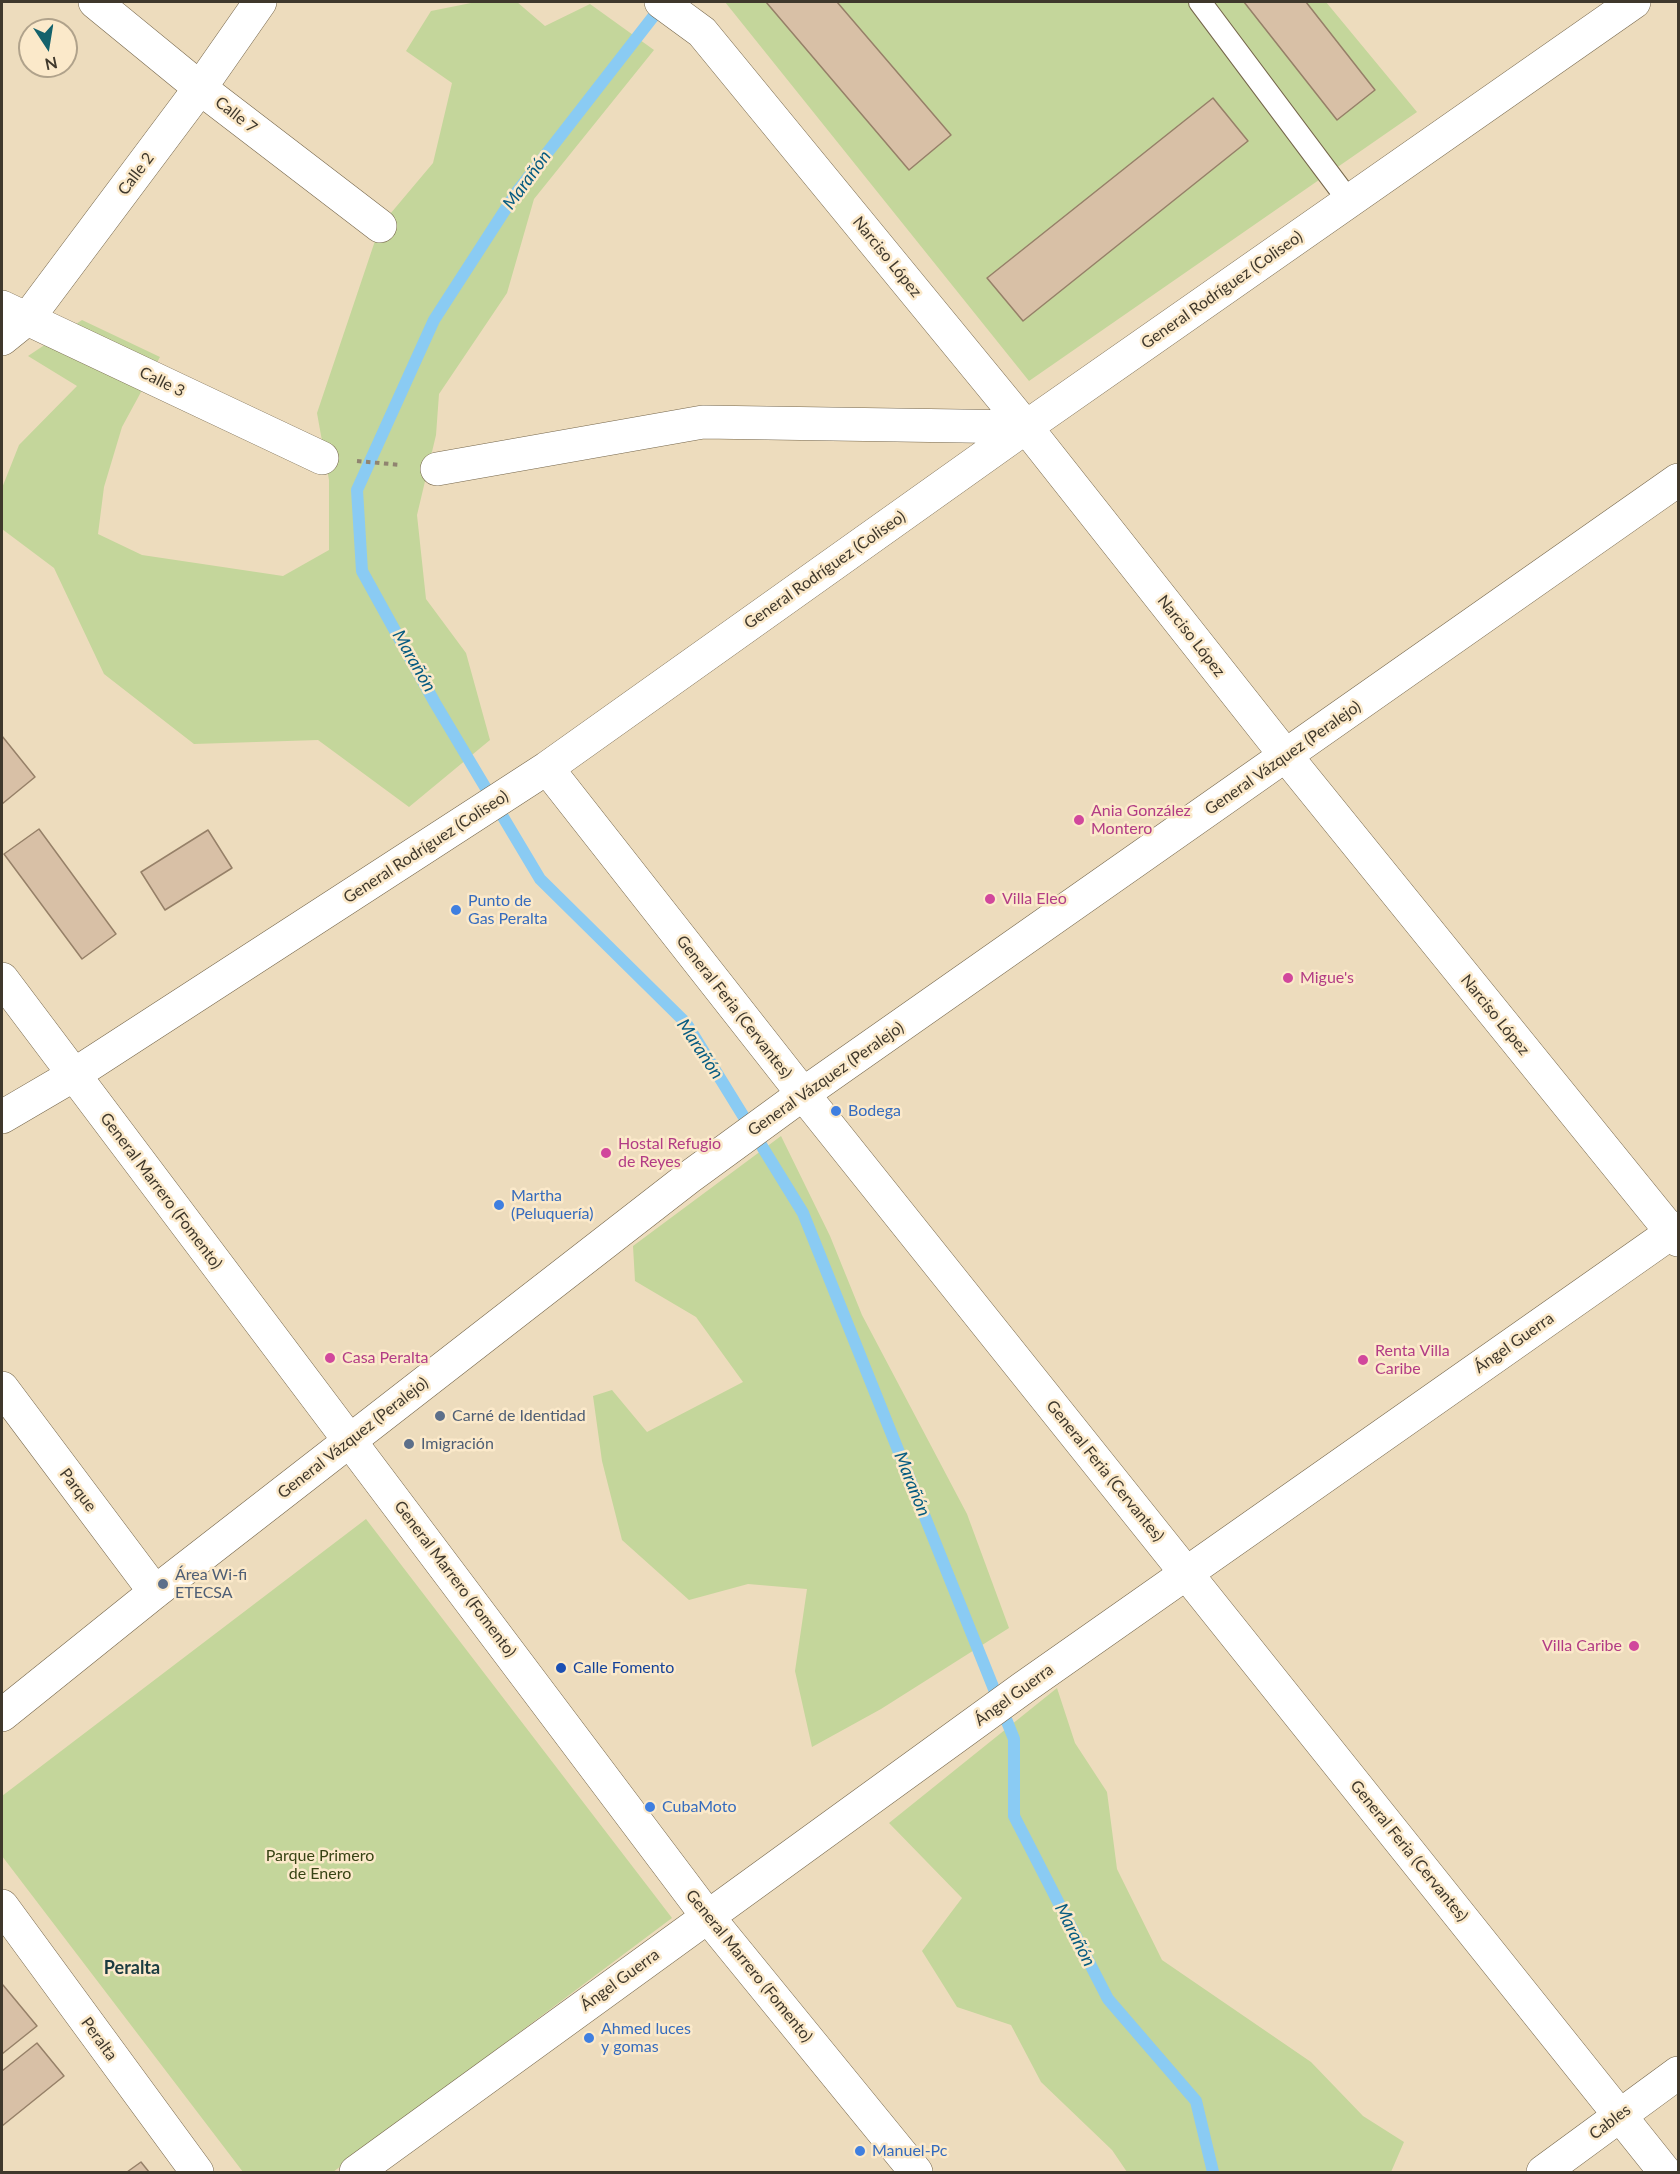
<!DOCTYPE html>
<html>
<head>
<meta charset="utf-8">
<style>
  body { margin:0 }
  #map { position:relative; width:1680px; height:2174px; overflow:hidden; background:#eddcbd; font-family:Lato,sans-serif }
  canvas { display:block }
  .frame { position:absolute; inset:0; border:3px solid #3f382c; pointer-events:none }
  .north { position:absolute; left:18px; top:18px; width:60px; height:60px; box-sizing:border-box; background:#fbe9ca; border:2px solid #b0a28b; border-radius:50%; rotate:168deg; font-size:16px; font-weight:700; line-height:24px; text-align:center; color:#3f382c }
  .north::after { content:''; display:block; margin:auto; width:21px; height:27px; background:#14626c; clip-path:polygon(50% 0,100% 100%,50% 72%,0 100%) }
</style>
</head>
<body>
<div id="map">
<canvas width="1680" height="2174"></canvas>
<div class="frame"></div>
<div class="north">N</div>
</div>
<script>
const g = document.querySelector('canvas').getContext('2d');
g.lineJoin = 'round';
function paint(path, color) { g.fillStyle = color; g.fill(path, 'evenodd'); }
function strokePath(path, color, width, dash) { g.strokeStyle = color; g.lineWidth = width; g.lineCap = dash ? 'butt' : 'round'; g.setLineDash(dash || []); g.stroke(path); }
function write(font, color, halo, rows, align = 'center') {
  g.font = font + ' Lato,sans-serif'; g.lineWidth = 5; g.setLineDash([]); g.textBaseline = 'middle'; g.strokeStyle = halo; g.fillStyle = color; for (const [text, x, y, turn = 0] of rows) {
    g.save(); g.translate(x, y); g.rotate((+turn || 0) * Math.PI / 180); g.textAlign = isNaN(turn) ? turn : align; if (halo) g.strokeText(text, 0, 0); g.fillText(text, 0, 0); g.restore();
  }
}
paint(new Path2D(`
  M 476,2 L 517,2 L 545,26 L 590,4 L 654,50 L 534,199 L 507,293 L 439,394 L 436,435 L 417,515 L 426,599 L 466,653 L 490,740 L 409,807 L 318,740 L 194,744 L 104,674 L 54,568 L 2,529 L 2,488 L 19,445 L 77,386 L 28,356 L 82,320 L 160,357 L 122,427 L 104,487 L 98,534 L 142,555 L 283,576 L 329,550 L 329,480 L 317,413 L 380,226 L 433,163 L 452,83 L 406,51 L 431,11 Z
  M 725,2 L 1326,2 L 1417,112 L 1029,381 Z
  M 781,1136 L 830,1236 L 862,1315 L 967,1514 L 1009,1628 L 881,1709 L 812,1747 L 795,1671 L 807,1589 L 748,1584 L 689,1600 L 622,1540 L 602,1461 L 593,1396 L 612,1390 L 647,1432 L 743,1382 L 696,1317 L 635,1281 L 633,1246 Z
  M 366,1519 L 672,1918 L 333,2172 L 243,2172 L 2,1856 L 2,1796 Z
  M 1057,1688 L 1075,1743 L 1107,1792 L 1117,1869 L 1162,1960 L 1311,2062 L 1363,2116 L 1404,2142 L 1391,2172 L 1127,2172 L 1112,2150 L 1041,2082 L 1011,2025 L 957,2007 L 922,1951 L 962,1898 L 889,1823 Z`), '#c4d69b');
strokePath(new Path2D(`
  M 663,4 L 516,193 L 434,320 L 357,490 L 362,571 L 435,703 L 540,879 L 686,1023 L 803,1213 L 1014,1739 L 1014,1816 L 1108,1999 L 1196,2101 L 1213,2172`), '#8acbf3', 12);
const building = new Path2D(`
  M 766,2 L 837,2 L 951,135 L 909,170 Z
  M 1244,2 L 1306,2 L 1375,90 L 1337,120 Z
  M 1213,98 L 1248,141 L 1023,321 L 987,278 Z
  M 2,736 L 35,777 L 2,804 Z
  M 39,829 L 116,934 L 82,959 L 4,854 Z
  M 208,830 L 232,868 L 165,910 L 141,872 Z
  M 3,1985 L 37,2026 L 2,2054 L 2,1986 Z
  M 37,2043 L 64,2076 L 2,2126 L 2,2071 Z
  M 141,2162 L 149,2172 L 127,2172 Z`);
paint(building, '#d8c0a6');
strokePath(building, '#968068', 1.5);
const lane = new Path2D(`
  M 1200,2 L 1349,201`);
const street = new Path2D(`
  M 95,2 L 200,88 L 380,226
  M 661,2 L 702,32 L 1026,427 L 1286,756 L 1678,1240
  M 2,307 L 322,458
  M 2,339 L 28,318 L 200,88 L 260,2
  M 437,469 L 703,422 L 1026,427
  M 547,768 L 803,1094 L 1665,2172
  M 2,1117 L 72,1076 L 547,768 L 1026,427 L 1634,2
  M 2,1388 L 155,1592
  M 2,1715 L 155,1592 L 688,1178 L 803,1094 L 1678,480`);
const secondary = new Path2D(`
  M 2,979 L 708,1917 L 916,2172
  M 2,1906 L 197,2172
  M 356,2172 L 1023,1688 L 1678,1228`);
const primary = new Path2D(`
  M 1543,2172 L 1678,2073`);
strokePath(lane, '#75664b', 24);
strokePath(street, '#75664b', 34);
strokePath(secondary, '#75664b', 34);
strokePath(primary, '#75664b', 34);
strokePath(new Path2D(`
  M 357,461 L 401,465`), '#908470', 4, [4.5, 4.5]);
strokePath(lane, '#fff', 22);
strokePath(street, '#fff', 33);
strokePath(secondary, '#fff', 33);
strokePath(primary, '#fff', 33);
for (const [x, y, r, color] of [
  [1079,820,6,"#d1479c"],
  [990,899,6,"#d1479c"],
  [456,910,6,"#3f7fe0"],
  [1288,978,6,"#d1479c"],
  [836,1111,6,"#3f7fe0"],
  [606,1153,6,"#d1479c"],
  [499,1205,6,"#3f7fe0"],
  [330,1358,6,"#d1479c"],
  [1363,1360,6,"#d1479c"],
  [440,1416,6,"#5c6f8a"],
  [409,1444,6,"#5c6f8a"],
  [163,1584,6,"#5c6f8a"],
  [1634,1646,6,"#d1479c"],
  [561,1668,6,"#1a4fb4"],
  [650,1807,6,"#3f7fe0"],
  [589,2038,6,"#3f7fe0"],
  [860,2151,6,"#3f7fe0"]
]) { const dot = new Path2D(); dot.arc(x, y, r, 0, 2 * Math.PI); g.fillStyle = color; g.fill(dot); strokePath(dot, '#fbe9ca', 2); }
write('16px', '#3f382c', '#fbe9ca', [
  ["Calle 7",236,115,38],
  ["Calle 2",136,174,-53],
  ["Narciso López",887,257,51],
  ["General Rodríguez (Coliseo)",1222,290,-35],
  ["Calle 3",162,382,26],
  ["General Rodríguez (Coliseo)",825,570,-35],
  ["Narciso López",1191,636,52],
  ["General Vázquez (Peralejo)",1283,758,-35],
  ["General Rodríguez (Coliseo)",426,847,-33],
  ["General Feria (Cervantes)",734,1007,52],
  ["Narciso López",1495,1015,51],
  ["General Vázquez (Peralejo)",826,1079,-35],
  ["General Marrero (Fomento)",161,1191,53],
  ["Ángel Guerra",1514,1343,-35],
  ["General Vázquez (Peralejo)",353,1438,-38],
  ["General Feria (Cervantes)",1105,1471,51],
  ["Parque",78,1490,53],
  ["General Marrero (Fomento)",455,1579,53],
  ["Ángel Guerra",1014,1695,-36],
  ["General Feria (Cervantes)",1409,1851,51],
  ["General Marrero (Fomento)",749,1966,51],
  ["Ángel Guerra",620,1980,-36],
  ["Peralta",99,2039,54],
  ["Cables",1610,2122,-37]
]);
write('16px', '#b23c85', '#fbe9ca', [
  ["Ania González",1091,811],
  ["Montero",1091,829],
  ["Villa Eleo",1002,899],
  ["Migue's",1300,978],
  ["Hostal Refugio",618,1144],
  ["de Reyes",618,1162],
  ["Renta Villa",1375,1351],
  ["Caribe",1375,1369],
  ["Casa Peralta",342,1358],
  ["Villa Caribe",1622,1646,"right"]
], 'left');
write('16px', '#366cbe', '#fbe9ca', [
  ["Punto de",468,901],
  ["Gas Peralta",468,919],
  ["Bodega",848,1111],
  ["Martha",511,1196],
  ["(Peluquería)",511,1214],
  ["CubaMoto",662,1807],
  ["Ahmed luces",601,2029],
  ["y gomas",601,2047],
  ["Manuel-Pc",872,2151]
], 'left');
write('16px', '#4e5e75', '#fbe9ca', [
  ["Carné de Identidad",452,1416],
  ["Imigración",421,1444],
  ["Área Wi-fi",175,1575],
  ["ETECSA",175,1593]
], 'left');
write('16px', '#164399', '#fbe9ca', [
  ["Calle Fomento",573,1668]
], 'left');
write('16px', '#374314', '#fbe9ca', [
  ["Parque Primero",320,1856],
  ["de Enero",320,1874]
]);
write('italic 18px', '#065b81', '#fbe9ca', [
  ["Marañón",527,180,-54],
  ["Marañón",414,661,60],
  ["Marañón",700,1049,56],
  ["Marañón",912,1484,68],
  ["Marañón",1075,1935,63]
]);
write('bold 18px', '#1b3c41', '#fbe9ca', [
  ["Peralta",132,1968]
]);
</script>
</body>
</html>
